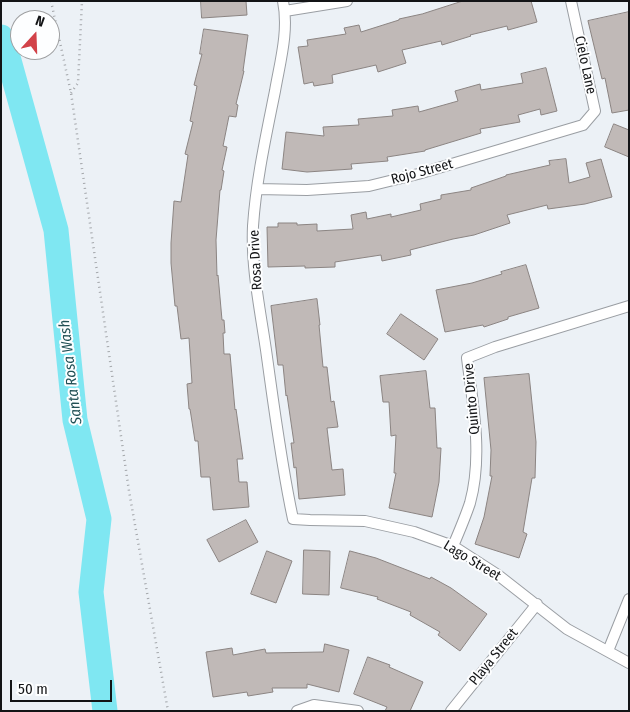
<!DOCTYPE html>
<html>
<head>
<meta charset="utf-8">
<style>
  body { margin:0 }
  #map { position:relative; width:630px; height:712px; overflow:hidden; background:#ecf1f6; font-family:"Fira Sans Condensed",sans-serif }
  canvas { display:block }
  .frame { position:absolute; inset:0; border:2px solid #131416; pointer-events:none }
  .north { position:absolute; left:10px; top:10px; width:50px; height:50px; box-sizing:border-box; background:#fdfeff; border:1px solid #9fa0a2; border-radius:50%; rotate:20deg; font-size:14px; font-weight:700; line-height:20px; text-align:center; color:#131416 }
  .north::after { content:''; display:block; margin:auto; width:18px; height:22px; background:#d24249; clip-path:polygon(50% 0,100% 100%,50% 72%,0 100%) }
  .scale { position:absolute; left:10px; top:680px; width:102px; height:22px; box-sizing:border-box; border:2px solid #131416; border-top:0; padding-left:6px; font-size:15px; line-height:18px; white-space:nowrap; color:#131416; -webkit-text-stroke:4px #fdfeff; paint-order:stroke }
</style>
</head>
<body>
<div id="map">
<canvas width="630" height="712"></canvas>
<div class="frame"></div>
<div class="north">N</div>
<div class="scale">50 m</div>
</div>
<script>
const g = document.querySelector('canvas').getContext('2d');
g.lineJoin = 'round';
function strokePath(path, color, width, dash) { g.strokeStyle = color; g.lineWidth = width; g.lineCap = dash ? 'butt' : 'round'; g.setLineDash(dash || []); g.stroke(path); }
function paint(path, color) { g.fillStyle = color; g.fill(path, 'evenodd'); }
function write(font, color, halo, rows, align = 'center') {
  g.font = font + ' "Fira Sans Condensed",sans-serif'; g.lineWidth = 4; g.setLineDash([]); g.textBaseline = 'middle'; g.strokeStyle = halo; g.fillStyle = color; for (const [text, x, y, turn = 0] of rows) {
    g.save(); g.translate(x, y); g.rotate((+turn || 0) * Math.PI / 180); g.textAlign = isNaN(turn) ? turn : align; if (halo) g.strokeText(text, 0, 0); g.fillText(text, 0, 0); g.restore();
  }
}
strokePath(new Path2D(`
  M 1,37 L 5,46 L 56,230 L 75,420 L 99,519 L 91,592 L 105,711`), '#7fe7f2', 25);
const building = new Path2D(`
  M 201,1 L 246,1 L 247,15 L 202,18 Z
  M 463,1 L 531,1 L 537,22 L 508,30 L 507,26 L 470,35 L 471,36 L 442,45 L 441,41 L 402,50 L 406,63 L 378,72 L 376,65 L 332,75 L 333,83 L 314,86 L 313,82 L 304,84 L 298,47 L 308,46 L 307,40 L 346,34 L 344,28 L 359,25 L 361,32 L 399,20 L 399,19 L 422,14 Z
  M 629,12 L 629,110 L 612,113 L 605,78 L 602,79 L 588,21 Z
  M 204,29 L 248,35 L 243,71 L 244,71 L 236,104 L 238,105 L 236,117 L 229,116 L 223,146 L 227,147 L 222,170 L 224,171 L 221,190 L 220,190 L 216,240 L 217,276 L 218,275 L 222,320 L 224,320 L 225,333 L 223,333 L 224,354 L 230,354 L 235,410 L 236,409 L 243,459 L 237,459 L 239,482 L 247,482 L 249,507 L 213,510 L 210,477 L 201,477 L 198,441 L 195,441 L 190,409 L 189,409 L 187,384 L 192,383 L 189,338 L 181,339 L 177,306 L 175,306 L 171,263 L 171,243 L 174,201 L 181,202 L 188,155 L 185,154 L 193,122 L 190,121 L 197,86 L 194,85 L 202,54 L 200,54 Z
  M 546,68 L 557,111 L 541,115 L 540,109 L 518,115 L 520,122 L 480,129 L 481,133 L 425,150 L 425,151 L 387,157 L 388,161 L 351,164 L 352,169 L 307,172 L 282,169 L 286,132 L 324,136 L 323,127 L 359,125 L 358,119 L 393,116 L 392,110 L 418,106 L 419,112 L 458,101 L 455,91 L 480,84 L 481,90 L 523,83 L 521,74 Z
  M 614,124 L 629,130 L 629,157 L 605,147 Z
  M 566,159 L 569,183 L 590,177 L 586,163 L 601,159 L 612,197 L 585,204 L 548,209 L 547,205 L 507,215 L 510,223 L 474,235 L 453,239 L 410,250 L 411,255 L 382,261 L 381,255 L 335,262 L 335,267 L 305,268 L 305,266 L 268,267 L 267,227 L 278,227 L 278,223 L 297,223 L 297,225 L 317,224 L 317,231 L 353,229 L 351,215 L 366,212 L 367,219 L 391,214 L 391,217 L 421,210 L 420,204 L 441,199 L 441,195 L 471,190 L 471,188 L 506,176 L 506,175 L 550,165 L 549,161 Z
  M 526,265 L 539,308 L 508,317 L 508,319 L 484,327 L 483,325 L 445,332 L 436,290 L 472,283 L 502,274 L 501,272 Z
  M 317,299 L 320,325 L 319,325 L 323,367 L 327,367 L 331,402 L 334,401 L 338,427 L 327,428 L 332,470 L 343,469 L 345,495 L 299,499 L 296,467 L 294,468 L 291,443 L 294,443 L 287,395 L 286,396 L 283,365 L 278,365 L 271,306 Z
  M 401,314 L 438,339 L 424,360 L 387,334 Z
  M 426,371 L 430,408 L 435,408 L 437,448 L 441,448 L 439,482 L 432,517 L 389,508 L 396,473 L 394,473 L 396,435 L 391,436 L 389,402 L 383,402 L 380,376 Z
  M 529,374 L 536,442 L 535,478 L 532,478 L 523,532 L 527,534 L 519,558 L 475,544 L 484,517 L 492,476 L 490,476 L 491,450 L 484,378 Z
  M 246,520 L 258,542 L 219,562 L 207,540 Z
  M 304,550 L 330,551 L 329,595 L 303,594 Z
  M 267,551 L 292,561 L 276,603 L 251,594 Z
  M 350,551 L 376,558 L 430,579 L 431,577 L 451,588 L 487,614 L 460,651 L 438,635 L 440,632 L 410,615 L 411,612 L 377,599 L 378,597 L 341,588 Z
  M 325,644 L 349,650 L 339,692 L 307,684 L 307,688 L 272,688 L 273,692 L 248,696 L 247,692 L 213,697 L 206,652 L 232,648 L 233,655 L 265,649 L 266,653 L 323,652 Z
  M 368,657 L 390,665 L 389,667 L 423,682 L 410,711 L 385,711 L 387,707 L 354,694 Z`);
paint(building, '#c0b9b7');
strokePath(building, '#8b8482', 1);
const street = new Path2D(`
  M 283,1 C 289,31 280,62 275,91 C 266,136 256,181 253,226 C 251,267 260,309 266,350 C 274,407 281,463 293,519 L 310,520 L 365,521 L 414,532 L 453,546 L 498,575 L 567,629 L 629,663
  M 285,11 L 347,1
  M 257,189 L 307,190 L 369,186 L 418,174 L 583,125 L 595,111 L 571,1
  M 453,546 C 459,532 465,518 470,503 C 483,456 473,405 467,358 L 495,347 L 629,306
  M 608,651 L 629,599
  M 297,711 L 314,705 L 358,711
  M 451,711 L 537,604`);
strokePath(street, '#9a9ea3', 12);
strokePath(new Path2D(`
  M 51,1 L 71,93 L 129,491 L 168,711
  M 71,93 L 78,83 L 82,1`), '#a4a7ab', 2.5, [1, 4]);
strokePath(street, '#fff', 10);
write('14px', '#131416', '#fdfeff', [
  ["Cielo Lane",585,65,78],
  ["Rojo Street",422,172,-15],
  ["Rosa Drive",256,260,-93],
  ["Quinto Drive",472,399,-95],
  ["Lago Street",472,561,31],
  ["Playa Street",494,657,-51]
]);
write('italic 15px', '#215055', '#fdfeff', [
  ["Santa Rosa Wash",71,372,-97]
]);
</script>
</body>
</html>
